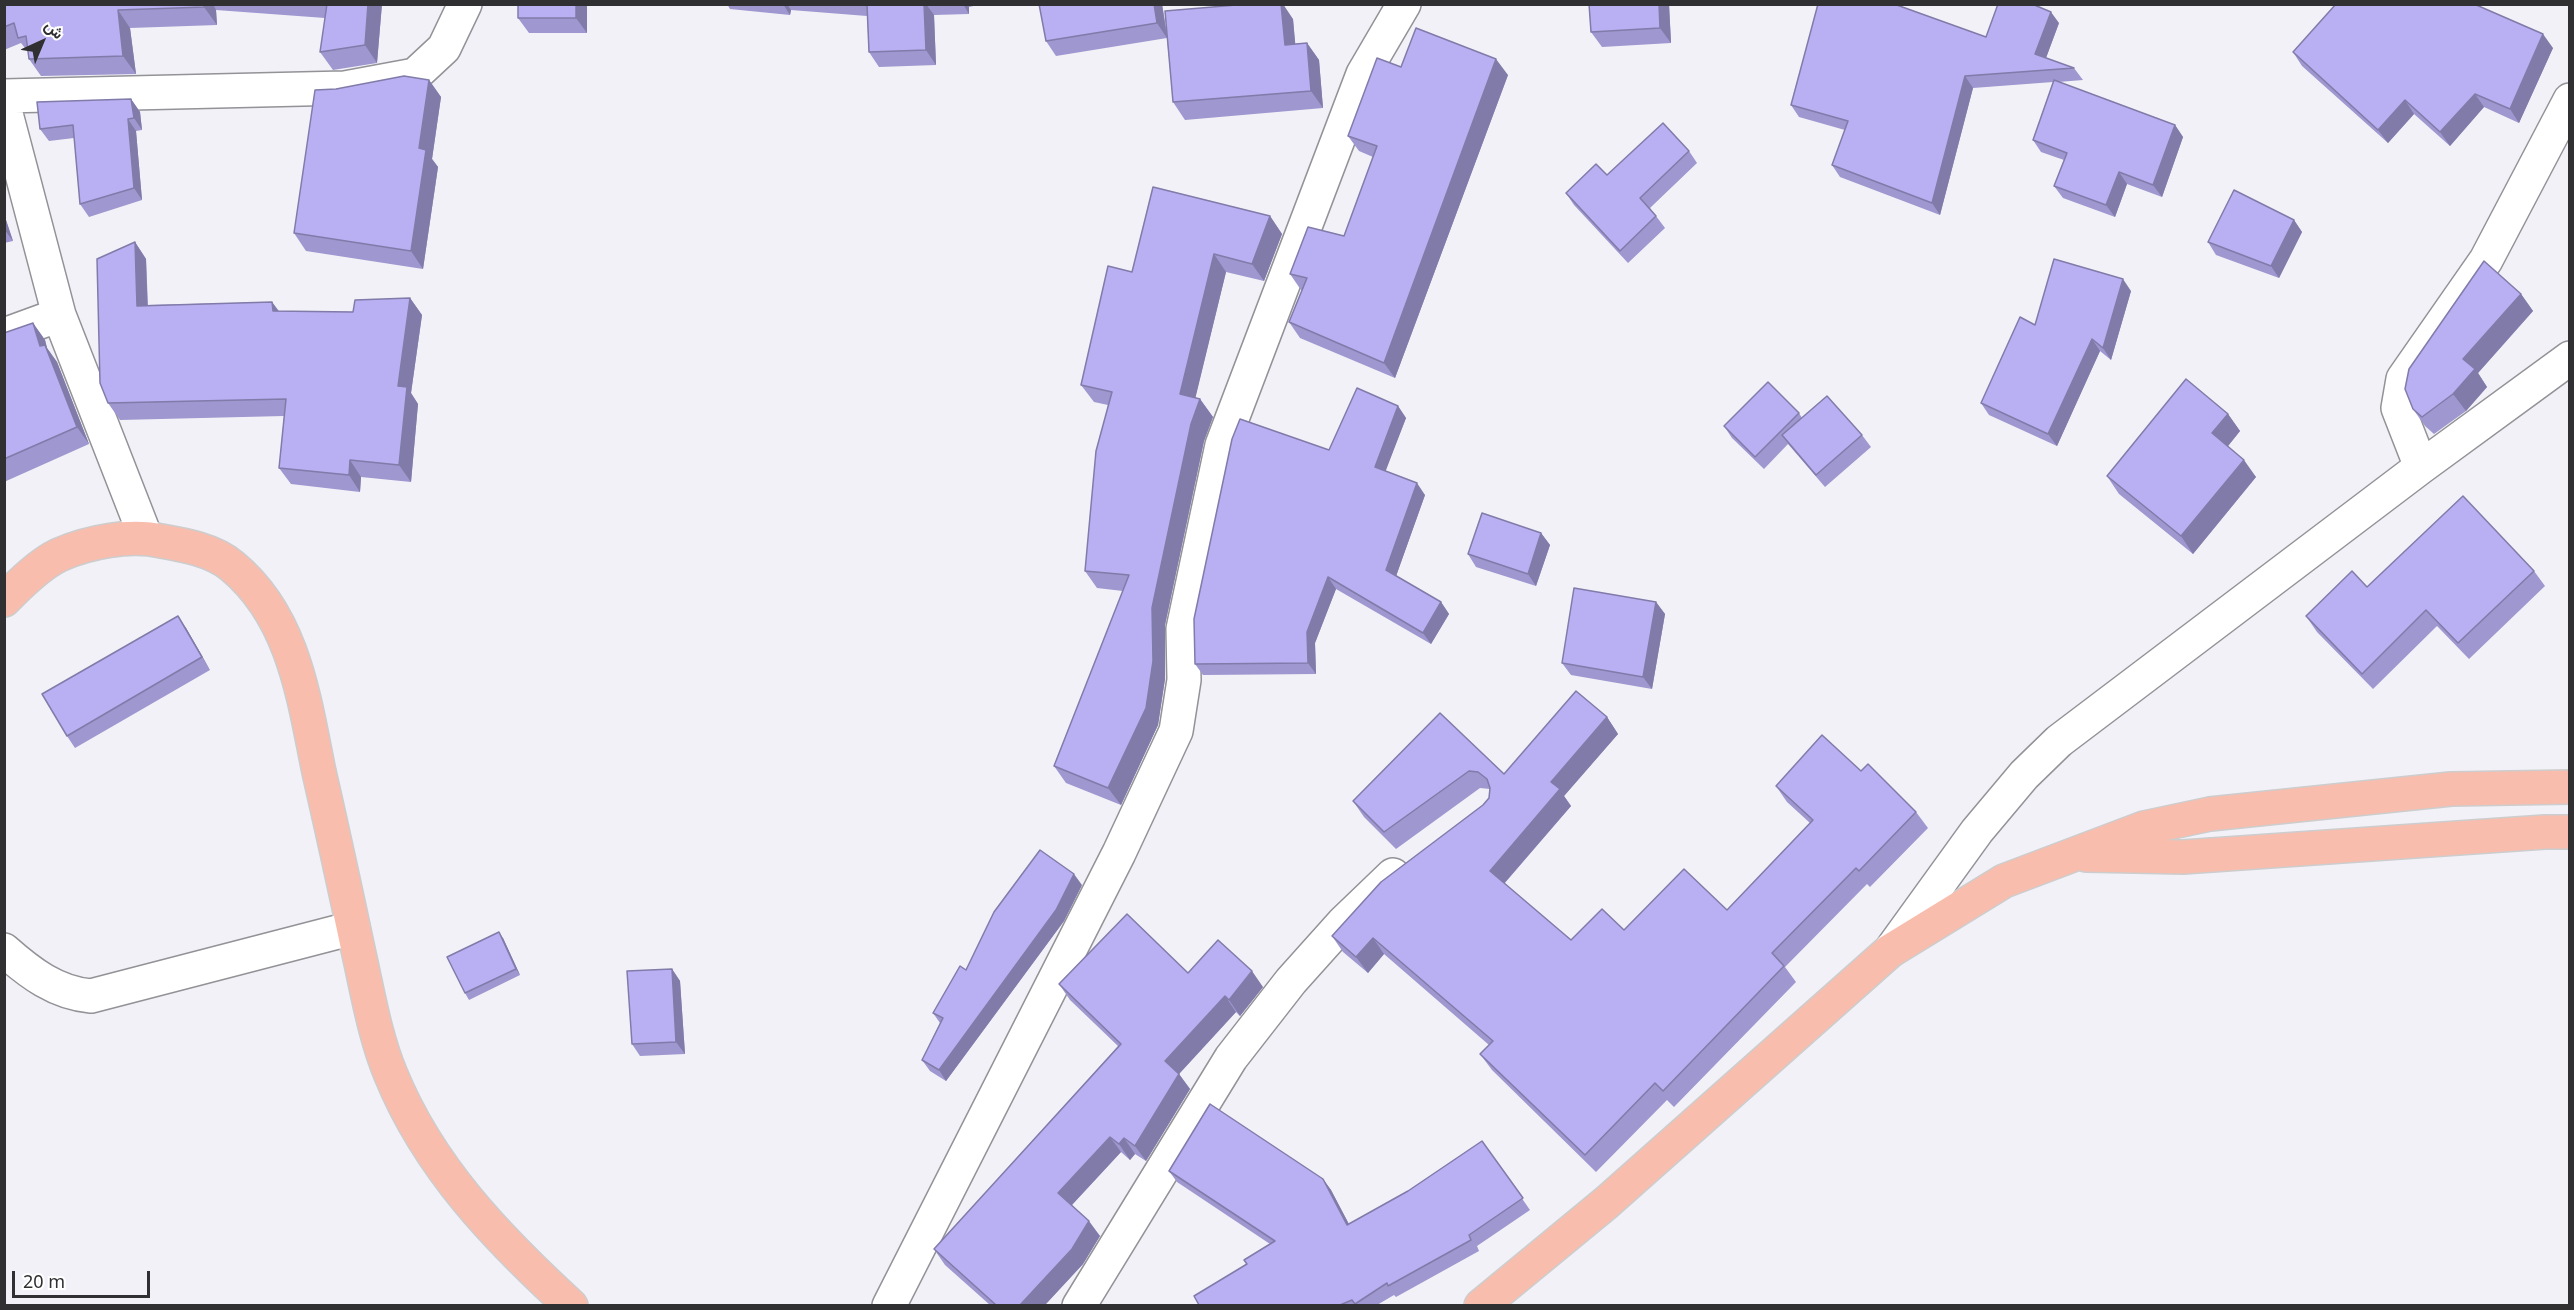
<!DOCTYPE html>
<html>
<head>
<meta charset="utf-8">
<style>
  body { margin:0 }
  #map { position:relative; width:2574px; height:1310px; overflow:hidden; background:#f2f1f7; font-family:"Noto Sans",Vazirmatn,sans-serif }
  canvas { display:block }
  .frame { position:absolute; inset:0; border:6px solid #303032; pointer-events:none }
  .north { position:absolute; left:12px; top:12px; width:60px; height:60px; -webkit-text-stroke:4px #fff; paint-order:stroke; rotate:44deg; font-size:16px; font-weight:700; line-height:24px; text-align:center; color:#303032 }
  .north::after { content:''; display:block; margin:auto; width:21px; height:27px; background:#303032; clip-path:polygon(50% 0,100% 100%,50% 72%,0 100%) }
  .scale { position:absolute; left:12px; top:1271px; width:138px; height:27px; box-sizing:border-box; border:3px solid #303032; border-top:0; padding-left:8px; font-size:18px; line-height:21px; white-space:nowrap; color:#303032; -webkit-text-stroke:4px #fff; paint-order:stroke }
</style>
</head>
<body>
<div id="map">
<canvas width="2574" height="1310"></canvas>
<div class="frame"></div>
<div class="north">ش</div>
<div class="scale">20 m</div>
</div>
<script>
const g = document.querySelector('canvas').getContext('2d');
g.lineJoin = 'round';
function strokePath(path, color, width, dash) { g.strokeStyle = color; g.lineWidth = width; g.lineCap = dash ? 'butt' : 'round'; g.setLineDash(dash || []); g.stroke(path); }
function paint(path, color) { g.fillStyle = color; g.fill(path, 'evenodd'); }
const minor = new Path2D(`
  M 4,96 L 345,88 L 415,75 L 444,48 L 465,4
  M 4,106 L 59,315 L 146,538
  M 4,335 L 59,315
  M 2421,467 L 2398,408 L 2403,379 L 2486,260 L 2570,100
  M 4,950 C 30,973 56,993 91,996 L 353,928
  M 1891,950 L 1977,831 L 2024,775 L 2059,741 L 2421,467 L 2570,358
  M 889,1306 L 1119,853 L 1176,731 L 1184,680 L 1183,629 L 1222,445 L 1363,74 L 1404,4
  M 1079,1306 L 1231,1058 L 1291,981 L 1343,923 L 1393,875`);
const major = new Path2D(`
  M 4,600 C 19,585 40,564 59,555 C 88,542 130,534 161,541 C 184,545 213,550 232,566 C 294,617 304,699 319,772 C 333,833 346,893 359,954 C 368,994 375,1037 391,1075 C 429,1168 498,1239 571,1306
  M 2086,855 L 2183,857 L 2545,832 L 2570,832
  M 1481,1306 L 1606,1203 L 1890,951 L 2004,881 L 2144,828 L 2210,814 L 2451,789 L 2570,787`);
strokePath(minor, '#929297', 36);
strokePath(major, '#cdcdce', 36);
strokePath(minor, '#fff', 33);
strokePath(major, '#f8bdad', 33);
paint(new Path2D(`
  M 4,4 L 382,4 L 377,63 L 333,70 L 320,52 L 325,18 L 216,10 L 217,25 L 130,28 L 136,74 L 41,76 L 29,59 L 28,52 L 21,43 L 4,50 Z
  M 518,4 L 587,4 L 587,33 L 529,33 L 518,18 Z
  M 727,4 L 983,4 L 969,7 L 969,14 L 934,15 L 936,65 L 879,67 L 869,52 L 867,16 L 791,10 L 790,15 L 730,9 Z
  M 1162,4 L 1167,33 L 1293,19 L 1295,44 L 1307,43 L 1319,60 L 1323,108 L 1185,120 L 1173,102 L 1167,38 L 1056,56 L 1046,41 Z
  M 1589,4 L 1669,4 L 1671,43 L 1602,47 L 1591,32 Z
  M 2059,23 L 2046,58 L 2074,68 L 2083,80 L 2058,82 L 2175,125 L 2183,137 L 2162,197 L 2127,184 L 2115,217 L 2063,198 L 2054,186 L 2064,160 L 2041,152 L 2033,140 L 2053,82 L 1973,88 L 1940,215 L 1840,177 L 1832,165 L 1845,130 L 1799,117 L 1791,105 L 1986,37 Z
  M 2553,48 L 2519,123 L 2484,107 L 2450,146 L 2414,114 L 2388,143 L 2302,66 L 2293,52 Z
  M 1401,67 L 1508,75 L 1395,378 L 1300,338 L 1289,322 L 1302,290 L 1301,290 L 1290,274 L 1344,236 L 1373,157 L 1359,151 L 1348,136 Z
  M 429,80 L 441,97 L 432,159 L 438,167 L 423,269 L 306,251 L 294,233 L 336,89 Z
  M 131,99 L 140,112 L 142,130 L 136,131 L 142,200 L 89,217 L 80,204 L 74,138 L 49,141 L 40,129 Z
  M 1689,151 L 1697,163 L 1650,208 L 1665,228 L 1628,263 L 1574,205 L 1566,193 L 1607,175 Z
  M 4,214 L 13,241 L 4,243 Z
  M 1270,216 L 1282,234 L 1264,281 L 1226,272 L 1195,398 L 1200,399 L 1213,417 L 1204,441 L 1165,625 L 1165,679 L 1158,725 L 1121,805 L 1066,783 L 1054,766 L 1123,591 L 1097,588 L 1085,571 L 1108,405 L 1094,402 L 1081,385 L 1132,272 Z
  M 2294,220 L 2302,232 L 2279,278 L 2216,255 L 2208,242 Z
  M 135,242 L 146,259 L 148,305 L 272,302 L 279,311 L 353,312 L 410,298 L 422,315 L 411,393 L 418,404 L 411,482 L 361,477 L 360,492 L 291,484 L 279,468 L 284,416 L 120,420 L 108,403 Z
  M 2131,291 L 2111,360 L 2100,351 L 2057,446 L 1989,415 L 1981,403 L 2035,325 Z
  M 2521,294 L 2533,311 L 2478,373 L 2487,387 L 2466,411 L 2434,434 L 2425,426 L 2413,409 Z
  M 33,323 L 45,340 L 47,348 L 57,362 L 89,444 L 4,482 L 4,333 Z
  M 1398,406 L 1406,418 L 1385,471 L 1425,495 L 1396,576 L 1441,602 L 1449,614 L 1431,644 L 1336,589 L 1315,643 L 1316,674 L 1203,675 L 1195,664 L 1329,450 Z
  M 1799,413 L 1802,418 L 1862,435 L 1871,447 L 1825,487 L 1788,444 L 1764,469 L 1732,438 L 1724,426 Z
  M 2228,414 L 2240,431 L 2228,446 L 2256,477 L 2193,554 L 2119,494 L 2107,476 Z
  M 1541,533 L 1550,545 L 1536,586 L 1476,567 L 1468,554 Z
  M 2534,571 L 2545,586 L 2469,659 L 2437,626 L 2373,689 L 2317,632 L 2306,616 L 2367,587 Z
  M 1656,602 L 1665,614 L 1652,689 L 1571,675 L 1562,663 Z
  M 186,628 L 210,670 L 75,748 L 67,736 Z
  M 1440,713 L 1504,774 L 1607,717 L 1618,734 L 1564,796 L 1571,806 L 1504,884 L 1571,940 L 1727,910 L 1810,823 L 1787,802 L 1776,786 L 1861,771 L 1916,812 L 1928,828 L 1870,887 L 1867,884 L 1785,967 L 1796,982 L 1674,1107 L 1667,1100 L 1596,1172 L 1492,1070 L 1480,1054 L 1489,1045 L 1384,954 L 1368,973 L 1343,952 L 1332,936 L 1483,805 L 1489,798 L 1490,789 L 1480,788 L 1396,849 L 1364,817 L 1353,801 Z
  M 1082,885 L 1064,921 L 946,1081 L 930,1071 L 922,1060 L 940,1023 L 933,1013 L 966,970 Z
  M 503,938 L 520,975 L 469,1000 L 465,993 Z
  M 672,969 L 680,981 L 685,1054 L 640,1056 L 632,1044 Z
  M 1188,973 L 1263,987 L 1240,1016 L 1236,1012 L 1179,1074 L 1190,1089 L 1146,1161 L 1135,1154 L 1130,1160 L 1121,1152 L 1072,1205 L 1100,1236 L 1083,1264 L 1045,1305 L 990,1305 L 945,1265 L 934,1249 L 1118,1046 L 1070,1000 L 1059,984 Z
  M 1482,1141 L 1530,1210 L 1477,1246 L 1479,1251 L 1396,1297 L 1394,1295 L 1377,1305 L 1199,1305 L 1270,1244 L 1177,1182 L 1169,1171 L 1323,1179 L 1331,1190 L 1349,1224 L 1408,1191 Z`), '#9e97d0');
paint(new Path2D(`
  M 204,4 L 213,4 L 216,10 L 217,25 L 204,7 Z
  M 368,4 L 382,4 L 377,63 L 365,45 Z
  M 576,4 L 587,4 L 587,33 L 576,18 Z
  M 783,4 L 787,4 L 791,10 L 790,15 Z
  M 924,4 L 926,4 L 934,15 L 936,65 L 926,50 Z
  M 963,4 L 967,4 L 969,7 L 969,14 Z
  M 1154,4 L 1162,4 L 1167,38 L 1157,23 Z
  M 1281,4 L 1283,4 L 1293,19 L 1297,62 L 1285,45 Z
  M 1659,4 L 1669,4 L 1671,43 L 1660,28 Z
  M 118,10 L 130,28 L 136,74 L 123,56 Z
  M 2051,12 L 2059,23 L 2043,66 L 2035,54 Z
  M 2543,34 L 2553,48 L 2519,123 L 2510,109 Z
  M 1307,43 L 1319,60 L 1323,108 L 1311,91 Z
  M 1496,59 L 1508,75 L 1395,378 L 1384,363 Z
  M 1965,76 L 1973,88 L 1940,215 L 1932,203 Z
  M 429,80 L 441,97 L 432,159 L 438,167 L 423,269 L 411,251 L 419,148 Z
  M 2475,94 L 2484,107 L 2450,146 L 2440,132 Z
  M 131,99 L 140,112 L 142,130 L 134,118 Z
  M 2405,100 L 2414,114 L 2388,143 L 2378,130 Z
  M 128,119 L 136,131 L 142,200 L 134,188 Z
  M 2175,125 L 2183,137 L 2162,197 L 2153,185 Z
  M 2119,172 L 2127,184 L 2115,217 L 2106,205 Z
  M 4,214 L 13,241 L 4,229 Z
  M 1270,216 L 1282,234 L 1264,281 L 1252,264 Z
  M 2294,220 L 2302,232 L 2279,278 L 2271,266 Z
  M 135,242 L 146,259 L 148,322 L 137,306 Z
  M 1214,254 L 1226,272 L 1192,412 L 1180,394 Z
  M 2123,279 L 2131,291 L 2111,360 L 2103,348 Z
  M 2521,294 L 2533,311 L 2478,373 L 2487,387 L 2466,411 L 2453,394 L 2463,359 Z
  M 410,298 L 422,315 L 411,393 L 418,404 L 411,482 L 399,465 L 398,386 Z
  M 272,302 L 284,319 L 273,311 Z
  M 33,323 L 45,340 L 47,348 L 57,362 L 89,444 L 77,427 L 40,346 Z
  M 2092,339 L 2100,351 L 2057,446 L 2048,434 Z
  M 1200,399 L 1213,417 L 1204,441 L 1165,625 L 1165,679 L 1158,725 L 1121,805 L 1108,788 L 1152,608 L 1191,424 Z
  M 1398,406 L 1406,418 L 1383,478 L 1375,467 Z
  M 2228,414 L 2240,431 L 2224,451 L 2212,433 Z
  M 350,460 L 361,477 L 360,492 L 349,475 Z
  M 2244,460 L 2256,477 L 2193,554 L 2181,536 Z
  M 1417,483 L 1425,495 L 1394,582 L 1386,570 Z
  M 1541,533 L 1550,545 L 1536,586 L 1528,574 Z
  M 1328,577 L 1336,589 L 1315,643 L 1316,674 L 1308,663 L 1307,632 Z
  M 1441,602 L 1449,614 L 1431,644 L 1423,633 Z
  M 1656,602 L 1665,614 L 1652,689 L 1643,677 Z
  M 178,616 L 186,628 L 210,670 L 202,657 Z
  M 1607,717 L 1618,734 L 1564,796 L 1571,806 L 1501,887 L 1490,871 L 1551,782 Z
  M 1074,874 L 1082,885 L 1064,921 L 946,1081 L 939,1070 Z
  M 499,932 L 503,938 L 520,975 L 516,969 Z
  M 1373,938 L 1384,954 L 1368,973 L 1356,957 Z
  M 672,969 L 680,981 L 685,1054 L 676,1042 Z
  M 1252,971 L 1263,987 L 1240,1016 L 1229,1000 Z
  M 1225,996 L 1236,1012 L 1179,1074 L 1190,1089 L 1146,1161 L 1135,1146 L 1165,1061 Z
  M 1110,1137 L 1121,1152 L 1069,1208 L 1058,1193 Z
  M 1124,1138 L 1135,1154 L 1130,1160 L 1119,1144 Z
  M 1323,1179 L 1331,1190 L 1355,1236 L 1347,1225 Z
  M 1089,1221 L 1100,1236 L 1083,1264 L 1045,1305 L 1020,1305 Z`), '#817ba9');
const building = new Path2D(`
  M 4,4 L 204,4 L 204,7 L 118,10 L 123,56 L 29,59 L 26,36 L 18,38 L 14,23 L 4,27 Z
  M 327,4 L 368,4 L 365,45 L 320,52 Z
  M 518,4 L 576,4 L 576,18 L 518,18 Z
  M 867,4 L 924,4 L 926,50 L 869,52 Z
  M 1039,4 L 1154,4 L 1157,23 L 1046,41 Z
  M 1248,4 L 1281,4 L 1285,45 L 1307,43 L 1311,91 L 1173,102 L 1165,11 Z
  M 1589,4 L 1659,4 L 1660,28 L 1591,32 Z
  M 1818,4 L 1894,4 L 1986,37 L 1998,4 L 2032,4 L 2051,12 L 2035,54 L 2074,68 L 1965,76 L 1932,203 L 1832,165 L 1848,121 L 1791,105 Z
  M 2336,4 L 2474,4 L 2543,34 L 2510,109 L 2475,94 L 2440,132 L 2405,100 L 2378,130 L 2293,52 Z
  M 1416,28 L 1496,59 L 1384,363 L 1289,322 L 1307,278 L 1290,274 L 1308,227 L 1344,236 L 1377,146 L 1348,136 L 1377,58 L 1401,67 Z
  M 404,76 L 429,80 L 419,148 L 426,150 L 411,251 L 294,233 L 315,90 L 336,89 Z
  M 2054,80 L 2175,125 L 2153,185 L 2119,172 L 2106,205 L 2054,186 L 2067,153 L 2033,140 Z
  M 131,99 L 134,118 L 128,119 L 134,188 L 80,204 L 73,125 L 40,129 L 37,102 Z
  M 1663,123 L 1689,151 L 1640,198 L 1656,216 L 1620,251 L 1566,193 L 1596,164 L 1607,175 Z
  M 1153,187 L 1270,216 L 1252,264 L 1214,254 L 1180,394 L 1200,399 L 1191,424 L 1152,608 L 1153,661 L 1146,708 L 1108,788 L 1054,766 L 1129,575 L 1085,571 L 1096,451 L 1112,392 L 1081,385 L 1108,266 L 1132,272 Z
  M 2234,190 L 2294,220 L 2271,266 L 2208,242 Z
  M 135,242 L 137,306 L 272,302 L 273,311 L 353,312 L 355,300 L 410,298 L 398,386 L 407,387 L 399,465 L 350,460 L 349,475 L 279,468 L 286,399 L 108,403 L 100,383 L 97,259 Z
  M 2054,259 L 2123,279 L 2103,348 L 2092,339 L 2048,434 L 1981,403 L 2020,317 L 2035,325 Z
  M 2484,261 L 2521,294 L 2463,359 L 2475,369 L 2453,394 L 2422,417 L 2413,409 L 2405,389 L 2409,369 Z
  M 33,323 L 40,346 L 45,345 L 77,427 L 4,459 L 4,333 Z
  M 2186,379 L 2228,414 L 2212,433 L 2244,460 L 2181,536 L 2107,476 Z
  M 1768,382 L 1799,413 L 1755,457 L 1724,426 Z
  M 1357,388 L 1398,406 L 1375,467 L 1417,483 L 1386,570 L 1441,602 L 1423,633 L 1328,577 L 1307,632 L 1308,663 L 1195,664 L 1194,619 L 1232,439 L 1240,419 L 1329,450 Z
  M 1827,396 L 1862,435 L 1816,475 L 1782,435 Z
  M 2463,496 L 2534,571 L 2458,643 L 2426,610 L 2362,674 L 2306,616 L 2352,571 L 2367,587 Z
  M 1482,513 L 1541,533 L 1528,574 L 1468,554 Z
  M 1574,588 L 1656,602 L 1643,677 L 1562,663 Z
  M 178,616 L 202,657 L 67,736 L 42,694 Z
  M 1576,691 L 1607,717 L 1551,782 L 1560,789 L 1490,871 L 1571,940 L 1602,909 L 1624,930 L 1684,869 L 1727,910 L 1813,820 L 1776,786 L 1822,735 L 1861,771 L 1868,764 L 1916,812 L 1859,871 L 1856,868 L 1772,953 L 1784,966 L 1663,1091 L 1655,1083 L 1585,1155 L 1480,1054 L 1493,1041 L 1373,938 L 1356,957 L 1332,936 L 1381,882 L 1483,805 L 1489,798 L 1490,788 L 1487,779 L 1478,772 L 1469,771 L 1384,832 L 1353,801 L 1440,713 L 1504,774 Z
  M 1040,850 L 1074,874 L 1056,910 L 939,1070 L 922,1060 L 943,1018 L 933,1013 L 960,966 L 966,970 L 994,912 Z
  M 1127,914 L 1188,973 L 1218,940 L 1252,971 L 1229,1000 L 1225,996 L 1165,1061 L 1179,1074 L 1135,1146 L 1124,1138 L 1119,1144 L 1110,1137 L 1058,1193 L 1089,1221 L 1072,1249 L 1020,1305 L 996,1305 L 934,1249 L 1121,1044 L 1059,984 Z
  M 499,932 L 516,969 L 465,993 L 447,957 Z
  M 672,969 L 676,1042 L 632,1044 L 627,971 Z
  M 1210,1104 L 1323,1179 L 1347,1225 L 1408,1191 L 1482,1141 L 1523,1198 L 1469,1235 L 1471,1240 L 1388,1286 L 1387,1283 L 1355,1304 L 1352,1300 L 1340,1305 L 1199,1305 L 1194,1296 L 1247,1264 L 1244,1260 L 1275,1241 L 1169,1171 Z`);
paint(building, '#b8b0f2');
strokePath(building, '#817ba9', 1.5);
</script>
</body>
</html>
